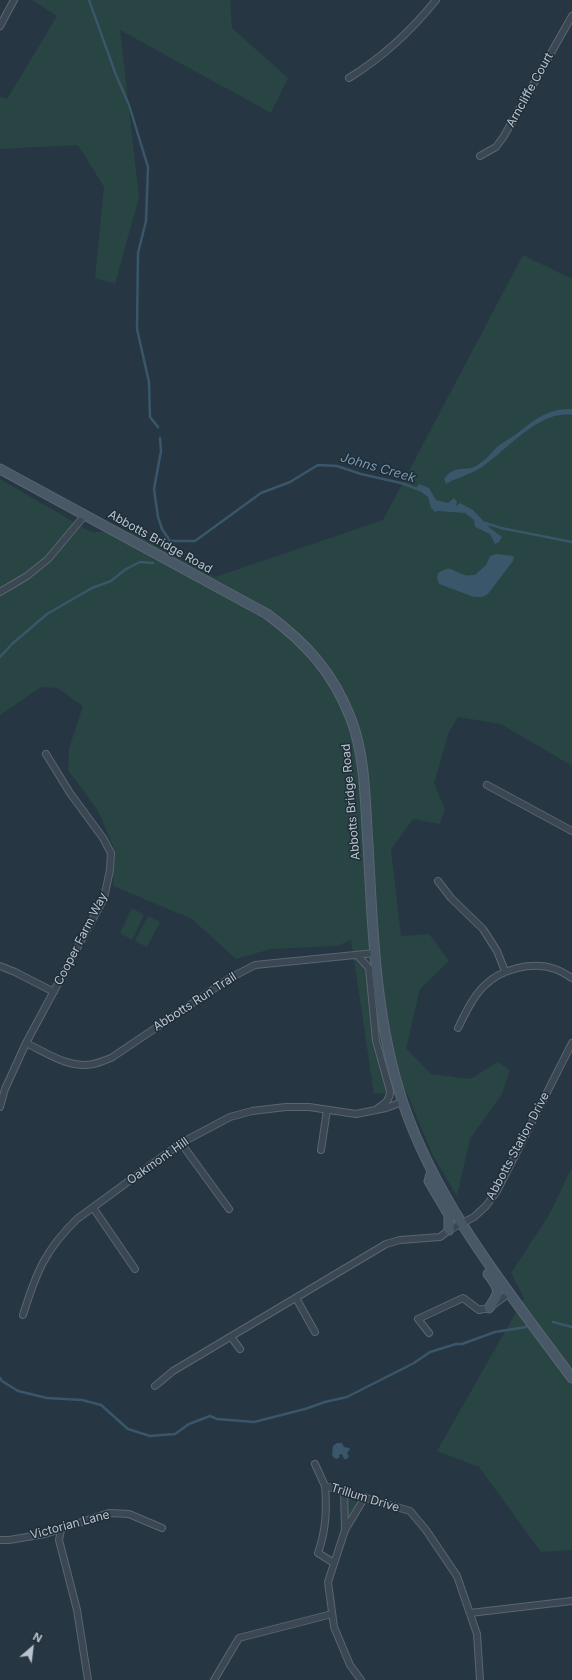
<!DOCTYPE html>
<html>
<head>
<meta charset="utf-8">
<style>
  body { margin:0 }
  #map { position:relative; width:572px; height:1680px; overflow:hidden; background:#263743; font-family:Inter,sans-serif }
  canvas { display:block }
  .north { position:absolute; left:12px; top:1628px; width:40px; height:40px; -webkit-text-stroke:3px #1f2d38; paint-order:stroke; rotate:28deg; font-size:11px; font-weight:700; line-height:16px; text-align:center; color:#b8c3cd }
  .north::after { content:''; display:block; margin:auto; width:14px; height:18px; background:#b8c3cd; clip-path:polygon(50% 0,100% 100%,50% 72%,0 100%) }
</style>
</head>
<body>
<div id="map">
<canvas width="572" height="1680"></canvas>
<div class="north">N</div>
</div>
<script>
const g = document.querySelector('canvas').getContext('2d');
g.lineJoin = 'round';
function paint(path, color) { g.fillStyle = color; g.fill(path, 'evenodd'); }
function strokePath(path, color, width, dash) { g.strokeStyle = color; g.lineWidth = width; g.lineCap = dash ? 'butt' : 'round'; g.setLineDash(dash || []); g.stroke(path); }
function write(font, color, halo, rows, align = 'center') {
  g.font = font + ' Inter,sans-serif'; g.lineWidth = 3; g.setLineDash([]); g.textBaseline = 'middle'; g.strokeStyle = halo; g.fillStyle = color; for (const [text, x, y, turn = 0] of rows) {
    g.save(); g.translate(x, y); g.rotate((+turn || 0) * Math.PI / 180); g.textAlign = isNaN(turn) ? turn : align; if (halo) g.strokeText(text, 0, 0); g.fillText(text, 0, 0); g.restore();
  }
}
paint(new Path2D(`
  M 32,0 L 230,0 L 232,28 L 288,78 L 271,113 L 120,30 L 139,197 L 115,284 L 95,278 L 104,187 L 78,145 L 0,149 L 0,97 L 7,99 L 57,16 Z
  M 523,255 L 572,279 L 572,766 L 501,724 L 458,717 L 449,732 L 434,783 L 445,809 L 440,824 L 413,819 L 391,850 L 401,936 L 429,934 L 449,961 L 420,989 L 406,1048 L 431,1074 L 470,1079 L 498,1062 L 510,1070 L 502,1094 L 470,1139 L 457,1196 L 433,1156 L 406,1091 L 374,1094 L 351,940 L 337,946 L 271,949 L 236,959 L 192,919 L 113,886 L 114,848 L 98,811 L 68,770 L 69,748 L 83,706 L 57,688 L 41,687 L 0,715 L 0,479 L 91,532 L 131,532 L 215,577 L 383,520 Z
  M 132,908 L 144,915 L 132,940 L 120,933 Z
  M 148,916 L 160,922 L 147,947 L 135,941 Z
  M 572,1167 L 572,1550 L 541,1552 L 479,1467 L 437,1451 L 524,1298 L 511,1273 L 549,1215 Z
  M 353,1497 L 357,1503 L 347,1522 L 347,1498 Z`), '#284443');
paint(new Path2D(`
  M 572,409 L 572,415 C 539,410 507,450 482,467 C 470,475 458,477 446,484 L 444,479 C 456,462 466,474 479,464 C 486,460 491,453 497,447 C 502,443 509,439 515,435 C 533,421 547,408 572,409 Z
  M 419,484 L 429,488 L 436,500 L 448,503 L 454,498 L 457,502 L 456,506 L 460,503 L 473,510 L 490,528 L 502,537 L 499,542 L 495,544 L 490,534 L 475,527 L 474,520 L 465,513 L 438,511 L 435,512 L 431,508 L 428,497 L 416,488 Z
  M 496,554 L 514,556 L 513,561 L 488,594 L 482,597 L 474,597 L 439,584 L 437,578 L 438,573 C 453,564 451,572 465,575 C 468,576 472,575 475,575 L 486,565 L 490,556 Z
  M 337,1443 L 342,1443 L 344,1447 L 349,1448 L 350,1449 L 347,1453 L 349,1456 L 347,1459 L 344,1459 L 342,1454 L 339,1455 L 340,1457 L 337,1459 L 334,1458 L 332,1455 L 333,1446 Z`), '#39566a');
strokePath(new Path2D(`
  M 89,0 L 116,75 L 129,105 L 148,167 L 146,221 L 138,253 L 137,329 L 149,382 L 150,417 L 158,427
  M 160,438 L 161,451 L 154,489 L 158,517 L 162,529 L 170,541
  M 485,523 L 501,528 L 572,542
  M 170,541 L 195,541 L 261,493 L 290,482 L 318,465 L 337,466 L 361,474 L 401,483 L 420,490
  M 167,546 L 170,541
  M 0,657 L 12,644 L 47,614 L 92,588 L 111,581 L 126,569 L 140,562 L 153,563
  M 553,1322 L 572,1327
  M 0,1378 L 2,1381 L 18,1391 L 47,1398 L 82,1400 L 101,1405 L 128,1429 L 150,1436 L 175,1434 L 189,1424 L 210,1416 L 217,1419 L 254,1422 L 305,1409 L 325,1402 L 347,1397 L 414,1363 L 430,1352 L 456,1344 L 462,1344 L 495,1332 L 526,1327`), '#39566a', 2.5);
const minor = new Path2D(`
  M 0,26 L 14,0
  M 349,78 C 383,57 411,31 436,0
  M 480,156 L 496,147 L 504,136 L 572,16
  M 0,592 L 27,576 L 48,559 L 85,515
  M 487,785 L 572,831
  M 438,881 L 451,898 L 483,929 L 497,951 L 505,971
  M 357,955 L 369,968 L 376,1041 L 390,1091 C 390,1100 385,1104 378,1108
  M 0,966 L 15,972 L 54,992
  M 458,1028 C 465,1014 472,998 484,986 C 501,969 532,961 555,969 C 561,971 567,975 572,978
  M 26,1043 C 47,1053 69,1069 93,1064 C 99,1063 105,1060 111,1058 L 230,978 L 255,965 L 375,953
  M 0,1107 L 5,1089 L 26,1043 L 104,898 L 110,870 L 111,853 L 103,838 L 70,793 L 46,754
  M 181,1143 L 229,1209
  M 321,1150 L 327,1110
  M 94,1209 L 135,1269
  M 296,1298 L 315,1332
  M 23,1315 C 36,1273 45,1250 77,1219 L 181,1143 L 230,1117 L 252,1111 L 286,1107 L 309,1107 L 356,1114 L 386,1108 L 402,1102
  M 429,1333 L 418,1319 L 463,1298 L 479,1310 L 489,1308 L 509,1293
  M 231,1337 L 240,1349
  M 155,1386 L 173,1371 L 386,1244 L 400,1240 L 440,1237 L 449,1230 L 474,1217 L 486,1206 L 497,1191 L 572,1043
  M 315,1464 L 325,1486 L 410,1511 L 426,1530 L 457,1576 L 477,1634 L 480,1680
  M 325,1486 C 327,1510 326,1530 318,1553 L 334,1563
  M 344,1491 L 345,1530
  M 61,1530 L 59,1540 L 77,1610 L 88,1680
  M 0,1540 L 9,1540 L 45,1534 L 109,1513 L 129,1514 L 162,1528
  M 470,1613 L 572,1601
  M 214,1680 L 239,1638 L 332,1614
  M 361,1680 L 350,1665 L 334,1627 L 328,1582 L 345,1530 L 365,1497`);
const secondary = new Path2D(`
  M 0,469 L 267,614 C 306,643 333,672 351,719 C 366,758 365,804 368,845 C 373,932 375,1020 403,1103 C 438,1206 508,1291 572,1378
  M 432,1171 L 429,1181 L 449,1215 L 449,1230
  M 488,1274 C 501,1290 500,1292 489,1308`);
strokePath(minor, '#596670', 8);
strokePath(secondary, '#596670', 11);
strokePath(minor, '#3b4853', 6);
strokePath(secondary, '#485866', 9);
write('12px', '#b8c3cd', '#1f2d38', [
  ["Arncliffe Court",530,90,-61],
  ["Abbotts Bridge Road",160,542,29],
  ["Abbotts Bridge Road",351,802,-95],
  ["Cooper Farm Way",81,939,-63],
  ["Abbotts Run Trail",195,1002,-33],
  ["Abbotts Station Drive",518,1146,-62],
  ["Oakmont Hill",158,1161,-35],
  ["Trillum Drive",365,1498,17],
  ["Victorian Lane",70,1525,-15]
]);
write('italic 13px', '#7798b0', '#1f2d38', [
  ["Johns Creek",378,468,16]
]);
</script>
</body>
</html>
